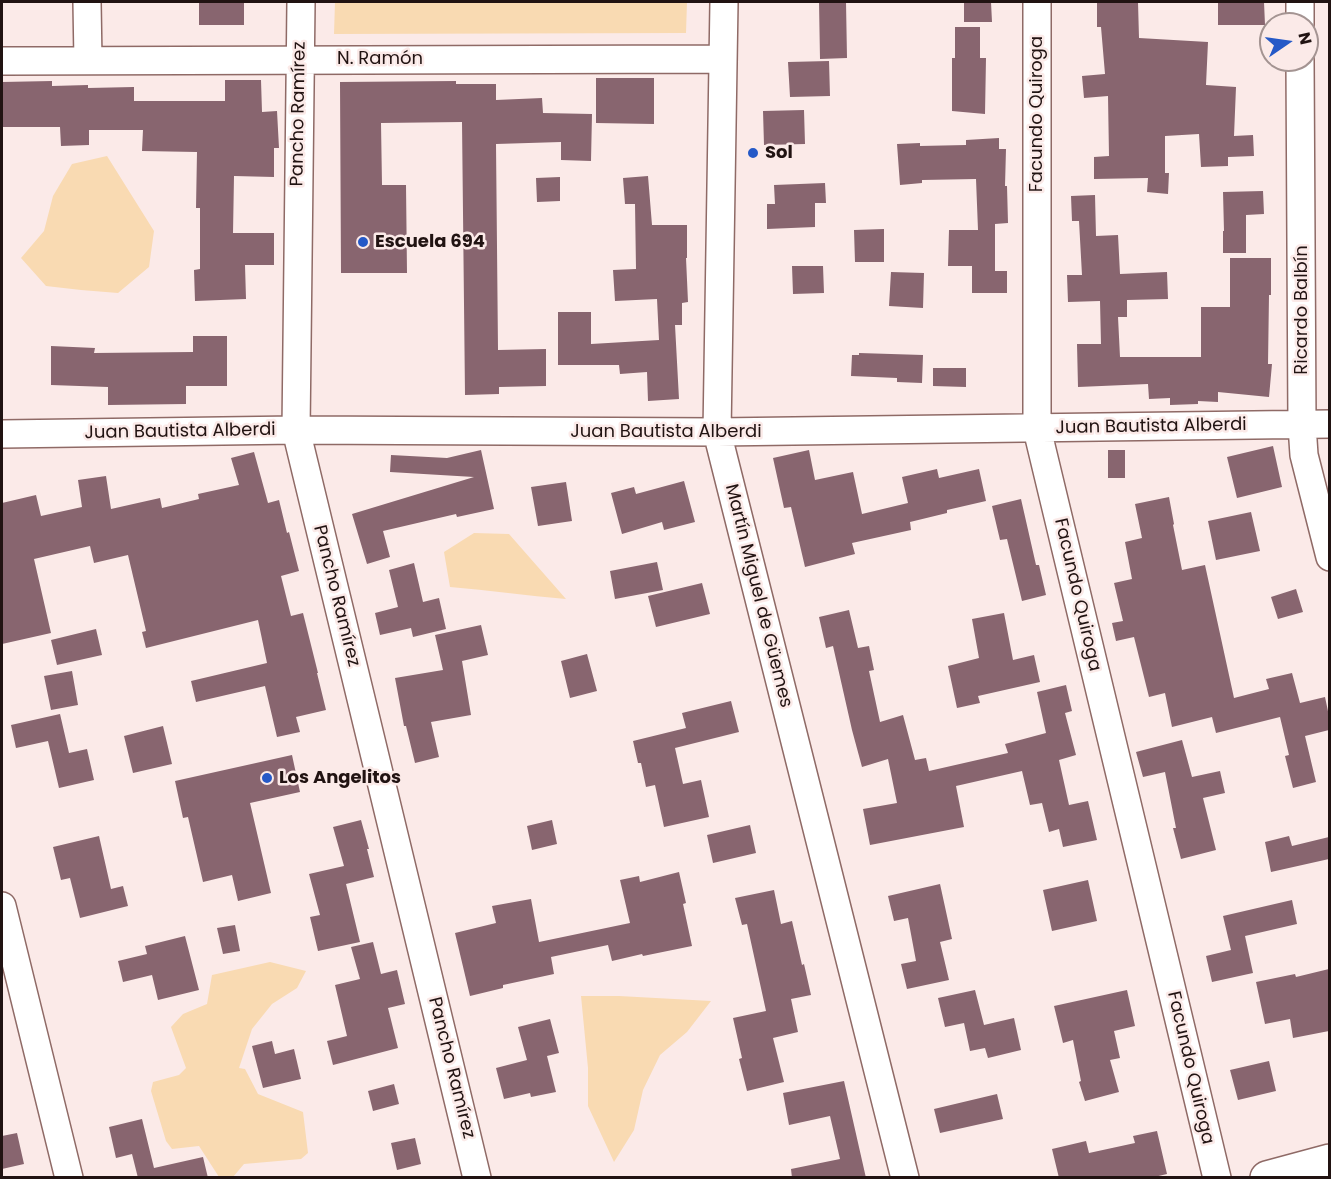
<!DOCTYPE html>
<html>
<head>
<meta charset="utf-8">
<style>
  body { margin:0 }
  #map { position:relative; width:1331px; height:1179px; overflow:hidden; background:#fbeae8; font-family:Poppins,sans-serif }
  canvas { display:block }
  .frame { position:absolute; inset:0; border:3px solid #211312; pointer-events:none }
  .north { position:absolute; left:1259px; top:12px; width:60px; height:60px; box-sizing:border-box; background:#fbeae8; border:2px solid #a49492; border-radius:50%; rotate:77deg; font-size:16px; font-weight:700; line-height:24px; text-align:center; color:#211312 }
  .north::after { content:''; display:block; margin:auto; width:21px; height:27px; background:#2559c7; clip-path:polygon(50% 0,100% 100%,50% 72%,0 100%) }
</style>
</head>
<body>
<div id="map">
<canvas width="1331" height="1179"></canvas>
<div class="frame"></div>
<div class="north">N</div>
</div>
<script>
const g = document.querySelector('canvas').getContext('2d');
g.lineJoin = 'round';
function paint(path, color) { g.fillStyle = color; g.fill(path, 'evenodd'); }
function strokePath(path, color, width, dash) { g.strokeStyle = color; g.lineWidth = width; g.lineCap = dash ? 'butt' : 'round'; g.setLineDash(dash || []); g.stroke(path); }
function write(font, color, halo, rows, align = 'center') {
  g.font = font + ' Poppins,sans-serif'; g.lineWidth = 5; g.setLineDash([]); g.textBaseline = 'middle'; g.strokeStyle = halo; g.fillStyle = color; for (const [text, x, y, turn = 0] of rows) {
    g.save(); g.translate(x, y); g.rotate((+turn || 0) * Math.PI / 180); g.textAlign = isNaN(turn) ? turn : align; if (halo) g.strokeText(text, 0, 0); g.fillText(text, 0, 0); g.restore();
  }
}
paint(new Path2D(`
  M 335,2 L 687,2 L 686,33 L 334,34 Z
  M 107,156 L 154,231 L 149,267 L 118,293 L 81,290 L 46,286 L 21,258 L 44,231 L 53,196 L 72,164 Z
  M 474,533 L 509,534 L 566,599 C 527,596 489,590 450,587 L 444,552 Z
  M 270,962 L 306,971 L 297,988 L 272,1004 L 252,1029 L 239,1068 L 245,1069 L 258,1094 L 303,1112 L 308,1153 L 301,1159 L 244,1164 L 233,1177 L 219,1177 L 199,1146 L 172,1149 L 166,1141 L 151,1091 L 153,1082 L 179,1075 L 186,1068 L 171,1027 L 183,1014 L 207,1004 L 212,975 Z
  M 581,996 L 619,996 L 711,1001 L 687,1032 L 660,1055 L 643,1090 L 634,1130 L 614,1162 L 588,1106 L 588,1068 Z`), '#f9dab2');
paint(new Path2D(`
  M 199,2 L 244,2 L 244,25 L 199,25 Z
  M 819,2 L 846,2 L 847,58 L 820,59 Z
  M 964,2 L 991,2 L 992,22 L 964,22 Z
  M 1097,2 L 1138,2 L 1139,38 L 1208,42 L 1206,85 L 1236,87 L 1234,136 L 1253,135 L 1254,156 L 1228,157 L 1228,166 L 1201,167 L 1199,134 L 1165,136 L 1165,173 L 1169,173 L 1168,194 L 1147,192 L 1148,178 L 1094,179 L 1094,157 L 1109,156 L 1108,96 L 1084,98 L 1082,76 L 1105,74 L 1101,27 L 1097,27 Z
  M 1218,2 L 1264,2 L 1265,25 L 1218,25 Z
  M 955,27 L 980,27 L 980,58 L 986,58 L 985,114 L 952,111 L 952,58 L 955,58 Z
  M 829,61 L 830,96 L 790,97 L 788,62 Z
  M 596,78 L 654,78 L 654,124 L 596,123 Z
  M 225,80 L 261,80 L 262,112 L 277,111 L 279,148 L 274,148 L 274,177 L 234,176 L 233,233 L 274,233 L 274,265 L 245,265 L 246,299 L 195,301 L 194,270 L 200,269 L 200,208 L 196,208 L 197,152 L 142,151 L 143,130 L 89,130 L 89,145 L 61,146 L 60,127 L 2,127 L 2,82 L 52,81 L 52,86 L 88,85 L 88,88 L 134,87 L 134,101 L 225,101 Z
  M 456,81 L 456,84 L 496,84 L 496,100 L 542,98 L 543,113 L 592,114 L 591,161 L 561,160 L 561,142 L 496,144 L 498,350 L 546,349 L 546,386 L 499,387 L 499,394 L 465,395 L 462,122 L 381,123 L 382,185 L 406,185 L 407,273 L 341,273 L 340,82 Z
  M 804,110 L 805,144 L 764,145 L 763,111 Z
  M 999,138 L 999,149 L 1006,149 L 1005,186 L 1007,186 L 1008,223 L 995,224 L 995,271 L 1007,271 L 1007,293 L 972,293 L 972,266 L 948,266 L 949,230 L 978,230 L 976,179 L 922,180 L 922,183 L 900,185 L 897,144 L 920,143 L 920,146 L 966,145 L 966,140 Z
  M 648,176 L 652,225 L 687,225 L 687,258 L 686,258 L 688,302 L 682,303 L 682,325 L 675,325 L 679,399 L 648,401 L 647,372 L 620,374 L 619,365 L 558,365 L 558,312 L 591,312 L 591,344 L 659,340 L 657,299 L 615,301 L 613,270 L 636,269 L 635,204 L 625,204 L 623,178 Z
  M 560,177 L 560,201 L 537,202 L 536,178 Z
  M 825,183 L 826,203 L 815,203 L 815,227 L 767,229 L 767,204 L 775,204 L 774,185 Z
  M 1263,191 L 1264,214 L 1246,215 L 1246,253 L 1223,253 L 1223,231 L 1224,231 L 1223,192 Z
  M 1095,195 L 1096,236 L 1118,235 L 1120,274 L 1167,272 L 1168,299 L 1127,300 L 1127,317 L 1118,317 L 1120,357 L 1201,357 L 1201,307 L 1230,307 L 1230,258 L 1271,258 L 1271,295 L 1269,295 L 1268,364 L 1272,364 L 1269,397 L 1218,392 L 1218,402 L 1198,401 L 1198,404 L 1170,405 L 1170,398 L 1149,399 L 1148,384 L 1078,387 L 1077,344 L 1101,344 L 1100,301 L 1068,302 L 1067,275 L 1082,275 L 1079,221 L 1072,221 L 1071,196 Z
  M 884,229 L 884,262 L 855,262 L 854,230 Z
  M 792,266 L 823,266 L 824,293 L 793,294 Z
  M 891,272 L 924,273 L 923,308 L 889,306 Z
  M 193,336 L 227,336 L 227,386 L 186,386 L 186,404 L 108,405 L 108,387 L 51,385 L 51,346 L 95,348 L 94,353 L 193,352 Z
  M 859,353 L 923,355 L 922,383 L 897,382 L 897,378 L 851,376 L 852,355 L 859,355 Z
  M 933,368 L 966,368 L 966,387 L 933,386 Z
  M 1273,446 L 1282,487 L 1237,498 L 1227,457 Z
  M 481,450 L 494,509 L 457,517 L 456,514 L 383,531 L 390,557 L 367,564 L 352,514 L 474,477 L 390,472 L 391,455 L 447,458 Z
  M 809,450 L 815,480 L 853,472 L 862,514 L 908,503 L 902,477 L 937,469 L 939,478 L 979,469 L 986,501 L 947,510 L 947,513 L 910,522 L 911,530 L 852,543 L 855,554 L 805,567 L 791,507 L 784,508 L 773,458 Z
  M 1108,450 L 1125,450 L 1125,478 L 1108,478 Z
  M 254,452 L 268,503 L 279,500 L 287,533 L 289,532 L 299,571 L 281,576 L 291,616 L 303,613 L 318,673 L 317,673 L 326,710 L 296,717 L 300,732 L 277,737 L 265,686 L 196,702 L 191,681 L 267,663 L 258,620 L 146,648 L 142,632 L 146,631 L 128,555 L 94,563 L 90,546 L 34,559 L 51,633 L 2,644 L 2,503 L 36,495 L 41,516 L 82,507 L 78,480 L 106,476 L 111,509 L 160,498 L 162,508 L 199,499 L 198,494 L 239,485 L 231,458 Z
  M 684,481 L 695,522 L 664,530 L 662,522 L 622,534 L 611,493 L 634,487 L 636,494 Z
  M 566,482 L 572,521 L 538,526 L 531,487 Z
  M 1169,497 L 1174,524 L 1173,525 L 1182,570 L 1205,565 L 1234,698 L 1269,689 L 1266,679 L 1292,673 L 1300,703 L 1325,697 L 1329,716 L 1329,730 L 1305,736 L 1316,782 L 1293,788 L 1285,756 L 1289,755 L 1280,717 L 1216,733 L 1212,717 L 1172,727 L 1165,693 L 1149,697 L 1134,637 L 1116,641 L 1112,623 L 1123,621 L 1114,583 L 1132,579 L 1125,542 L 1142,538 L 1135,504 Z
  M 1021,499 L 1036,565 L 1039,565 L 1046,595 L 1022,601 L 1007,539 L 1000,540 L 992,506 Z
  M 1251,512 L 1260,551 L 1216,560 L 1208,521 Z
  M 657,562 L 663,590 L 615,599 L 610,571 Z
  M 414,563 L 423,602 L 439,598 L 446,629 L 413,637 L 411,628 L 380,635 L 375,613 L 398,607 L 389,570 Z
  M 702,583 L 710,614 L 656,627 L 648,596 Z
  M 1296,589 L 1303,612 L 1278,619 L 1271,597 Z
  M 849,610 L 858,648 L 869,646 L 874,670 L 869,671 L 880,722 L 903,715 L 915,760 L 926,758 L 929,771 L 1008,753 L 1005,744 L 1046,733 L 1037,692 L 1066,685 L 1072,711 L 1065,713 L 1076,755 L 1059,760 L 1069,805 L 1088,801 L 1097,840 L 1063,847 L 1059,829 L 1049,832 L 1042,803 L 1030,805 L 1022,771 L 956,786 L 964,827 L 870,845 L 863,809 L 897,803 L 888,759 L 862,767 L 852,730 L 833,646 L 826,648 L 819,617 Z
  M 1004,613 L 1013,660 L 1034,655 L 1040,682 L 978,696 L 980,703 L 957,708 L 948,666 L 979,658 L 972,619 Z
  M 481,625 L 488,655 L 462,661 L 471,715 L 431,722 L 439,757 L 415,763 L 406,726 L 404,726 L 395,678 L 443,670 L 435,635 Z
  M 96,629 L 102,655 L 57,665 L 51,640 Z
  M 587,654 L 597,691 L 570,698 L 561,661 Z
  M 72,671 L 78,705 L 51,710 L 44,676 Z
  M 731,701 L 739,732 L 675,748 L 683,784 L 701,780 L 709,817 L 664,827 L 655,785 L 646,787 L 641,763 L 638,763 L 633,741 L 686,728 L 682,713 Z
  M 60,714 L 69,753 L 87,749 L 94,780 L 59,788 L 48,741 L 16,748 L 11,725 Z
  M 163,726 L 172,764 L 133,773 L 124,736 Z
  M 1182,740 L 1192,777 L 1220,771 L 1225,793 L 1203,798 L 1216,850 L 1181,859 L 1173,828 L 1176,828 L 1165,772 L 1143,777 L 1136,752 Z
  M 292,755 L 300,792 L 250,803 L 271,893 L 238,901 L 232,875 L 203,882 L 188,817 L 183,818 L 175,781 Z
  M 361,820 L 369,849 L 367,849 L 374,877 L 346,884 L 360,942 L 318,951 L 310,917 L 320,915 L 309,874 L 344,866 L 333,827 Z
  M 552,820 L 557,844 L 532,850 L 527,826 Z
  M 750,825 L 756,853 L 713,863 L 707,835 Z
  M 99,836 L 111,889 L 123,886 L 128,906 L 80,918 L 70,878 L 61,880 L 53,847 Z
  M 1289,836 L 1292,846 L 1329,837 L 1329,859 L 1271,872 L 1265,842 Z
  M 679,872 L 686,903 L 683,904 L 692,946 L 643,956 L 642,954 L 612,961 L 608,945 L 551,957 L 554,974 L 503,985 L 503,988 L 470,996 L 455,933 L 496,923 L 492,906 L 531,899 L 539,942 L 630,923 L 620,880 L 639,876 L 640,882 Z
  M 1088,880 L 1097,921 L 1052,931 L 1043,890 Z
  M 940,884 L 952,939 L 940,942 L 949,980 L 907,989 L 901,964 L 916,961 L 908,918 L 894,921 L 888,896 Z
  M 774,890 L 781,924 L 792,921 L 802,965 L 804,964 L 811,995 L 791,999 L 798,1032 L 773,1038 L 784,1082 L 747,1091 L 739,1059 L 742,1058 L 733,1018 L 766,1011 L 747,924 L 742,925 L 735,898 Z
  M 1292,900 L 1297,924 L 1245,936 L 1253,973 L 1212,982 L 1206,956 L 1231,950 L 1223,916 Z
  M 235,925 L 240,951 L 223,954 L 217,928 Z
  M 185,936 L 199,990 L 158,1000 L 152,975 L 123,982 L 118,961 L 147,954 L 145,946 Z
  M 373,942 L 381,974 L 397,970 L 405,1004 L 388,1008 L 398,1048 L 333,1065 L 327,1041 L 347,1036 L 335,985 L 360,979 L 351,947 Z
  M 1329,969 L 1329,1031 L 1293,1038 L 1290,1019 L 1265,1024 L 1256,982 L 1295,974 L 1296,977 Z
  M 975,990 L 984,1025 L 1014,1018 L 1021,1050 L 988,1058 L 985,1048 L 970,1051 L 964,1023 L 945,1027 L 938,998 Z
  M 1127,990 L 1135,1026 L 1114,1031 L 1120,1058 L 1110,1060 L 1119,1092 L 1085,1101 L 1079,1082 L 1081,1081 L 1073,1040 L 1063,1043 L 1054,1006 Z
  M 550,1019 L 559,1053 L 547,1056 L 556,1092 L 531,1097 L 530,1093 L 504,1099 L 496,1068 L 527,1060 L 518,1027 Z
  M 272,1041 L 275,1054 L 294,1049 L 301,1079 L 263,1088 L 252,1046 Z
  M 1269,1061 L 1276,1091 L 1238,1100 L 1230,1070 Z
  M 844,1081 L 866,1178 L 792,1178 L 791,1169 L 840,1159 L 830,1116 L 789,1125 L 783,1093 Z
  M 394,1084 L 399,1104 L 373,1111 L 368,1091 Z
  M 997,1094 L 1003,1119 L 940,1133 L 934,1109 Z
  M 142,1119 L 154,1168 L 203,1157 L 208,1178 L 138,1178 L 132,1154 L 116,1158 L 109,1127 Z
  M 1157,1131 L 1167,1174 L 1150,1178 L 1059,1178 L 1052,1149 L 1086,1141 L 1089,1153 L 1135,1143 L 1133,1136 Z
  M 17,1133 L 24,1164 L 2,1169 L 2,1136 Z
  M 415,1138 L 421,1164 L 397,1170 L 391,1143 Z`), '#88656f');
const minor = new Path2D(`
  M 87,2 L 88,61
  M 301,2 L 296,430 L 477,1178
  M 724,2 L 717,432 L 905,1178
  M 1037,2 L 1037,429 L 1217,1178
  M 1300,2 L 1300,24
  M 1300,60 L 1302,425 L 1304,455 L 1330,557
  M 2,61 L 722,59
  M 2,434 L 296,430 L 717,432 L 1330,424
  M 2,906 L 69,1178`);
const major = new Path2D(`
  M 1267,1178 L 1330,1161`);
strokePath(minor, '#8f6a66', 30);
strokePath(major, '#8f6a66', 36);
strokePath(minor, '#fff', 27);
strokePath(major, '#fff', 33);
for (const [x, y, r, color] of [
  [753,153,6,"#2559c7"],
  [363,242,6,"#2559c7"],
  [267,778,6,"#2559c7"]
]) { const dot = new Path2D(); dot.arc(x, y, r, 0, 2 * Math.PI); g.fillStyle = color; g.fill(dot); strokePath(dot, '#fbeae8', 2); }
write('18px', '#211312', '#fbeae8', [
  ["N. Ramón",380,59],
  ["Pancho Ramírez",299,114,-89],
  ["Facundo Quiroga",1037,114,-90],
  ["Ricardo Balbín",1302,310,-90],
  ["Juan Bautista Alberdi",1151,427,-1],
  ["Juan Bautista Alberdi",180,432,-1],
  ["Juan Bautista Alberdi",666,432],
  ["Facundo Quiroga",1077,595,77],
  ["Pancho Ramírez",336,596,76],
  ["Martín Miguel de Güemes",758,596,76],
  ["Pancho Ramírez",451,1068,76],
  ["Facundo Quiroga",1190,1068,77]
]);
write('bold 18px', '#211312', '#fbeae8', [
  ["Sol",765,153],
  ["Escuela 694",375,242],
  ["Los Angelitos",279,778]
], 'left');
</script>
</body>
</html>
